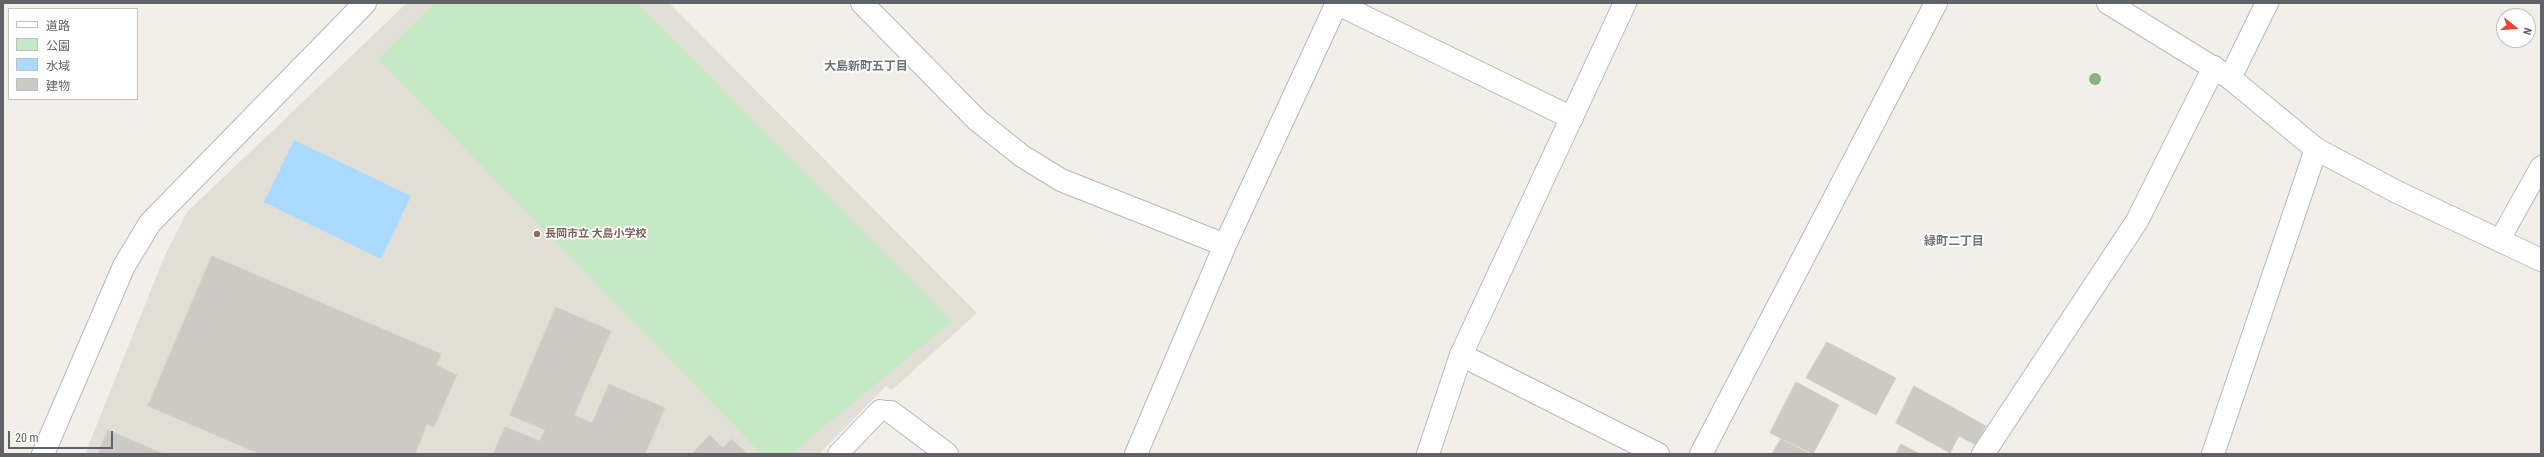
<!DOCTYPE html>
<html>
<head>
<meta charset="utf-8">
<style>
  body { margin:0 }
  #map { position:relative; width:2544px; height:457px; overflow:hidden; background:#f1efe8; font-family:"Roboto Condensed","Noto Sans JP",sans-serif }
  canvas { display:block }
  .frame { position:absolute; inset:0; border:4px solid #5f6368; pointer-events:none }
  .legend { position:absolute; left:8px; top:8px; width:130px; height:92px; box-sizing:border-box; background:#fff; border:1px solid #bfc1c3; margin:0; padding:5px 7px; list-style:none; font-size:12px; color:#5f6368 }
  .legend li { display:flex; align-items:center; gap:8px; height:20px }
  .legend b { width:20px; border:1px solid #bfc1c3 }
  .north { position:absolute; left:2496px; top:8px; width:40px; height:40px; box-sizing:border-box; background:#fff; border:1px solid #bfc1c3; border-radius:50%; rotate:107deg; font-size:11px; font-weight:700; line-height:16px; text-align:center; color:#5f6368 }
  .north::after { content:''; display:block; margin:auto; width:14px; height:18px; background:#ea4335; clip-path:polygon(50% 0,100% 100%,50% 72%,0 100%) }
  .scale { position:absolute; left:8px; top:431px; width:105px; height:18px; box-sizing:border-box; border:2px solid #5f6368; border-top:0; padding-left:5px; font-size:12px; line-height:14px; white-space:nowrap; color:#5f6368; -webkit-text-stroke:3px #fff; paint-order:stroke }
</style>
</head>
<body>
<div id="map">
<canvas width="2544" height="457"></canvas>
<div class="frame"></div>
<ul class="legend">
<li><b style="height:5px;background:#fff"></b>道路</li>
<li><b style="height:11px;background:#c5e8c5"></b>公園</li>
<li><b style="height:11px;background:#aadaff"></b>水域</li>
<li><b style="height:11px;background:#cccac5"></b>建物</li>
</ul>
<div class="north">N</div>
<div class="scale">20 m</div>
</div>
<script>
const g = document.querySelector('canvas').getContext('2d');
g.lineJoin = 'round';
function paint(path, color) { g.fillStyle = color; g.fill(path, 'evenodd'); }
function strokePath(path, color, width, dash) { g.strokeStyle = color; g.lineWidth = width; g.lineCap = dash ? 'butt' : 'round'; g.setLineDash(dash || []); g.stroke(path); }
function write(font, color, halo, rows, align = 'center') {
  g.font = font + ' "Roboto Condensed","Noto Sans JP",sans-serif'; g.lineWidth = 3.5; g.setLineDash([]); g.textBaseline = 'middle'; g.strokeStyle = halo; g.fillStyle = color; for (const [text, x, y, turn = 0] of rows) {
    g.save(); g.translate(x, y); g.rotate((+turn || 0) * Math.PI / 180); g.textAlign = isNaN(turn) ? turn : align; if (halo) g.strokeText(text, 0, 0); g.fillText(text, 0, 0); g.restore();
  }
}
paint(new Path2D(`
  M 407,3 L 669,3 L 977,313 L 892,390 L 886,386 L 819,454 L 85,454 L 165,255 L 187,212 Z`), '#e1ded6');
paint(new Path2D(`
  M 435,3 L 637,3 L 952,321 L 791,454 L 762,454 L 378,59 Z`), '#c5e8c5');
paint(new Path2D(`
  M 294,140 L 411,196 L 381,259 L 264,202 Z`), '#aadaff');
const building = new Path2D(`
  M 212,256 L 441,354 L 436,365 L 457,375 L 434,427 L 427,424 L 415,454 L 260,454 L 148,406 Z
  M 556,307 L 611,331 L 574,415 L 592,423 L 609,384 L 665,408 L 645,454 L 493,454 L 505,427 L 540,441 L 545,430 L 510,415 Z
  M 1827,342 L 1896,378 L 1876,415 L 1806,378 Z
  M 1796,382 L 1839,405 L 1813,454 L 1770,433 Z
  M 1914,386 L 1986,426 L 1976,445 L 1959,436 L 1950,453 L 1896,423 Z
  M 108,430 L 164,454 L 98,454 Z
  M 710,435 L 723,448 L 731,439 L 747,454 L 692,454 Z
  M 1781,439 L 1810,454 L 1772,454 Z
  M 1901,444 L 1920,454 L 1896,454 Z`);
paint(building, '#cccac5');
strokePath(building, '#d6d1c6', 1);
const lane = new Path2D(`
  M 2499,241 L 2541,166
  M 838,454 L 880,410 L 891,412`);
const street = new Path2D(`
  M 862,3 L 977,120 L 1022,156 L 1061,180 L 1225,245
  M 1336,3 L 1572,118
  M 2230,78 L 2267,3
  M 1461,355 L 1658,454
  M 891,412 L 947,454
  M 43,454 L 124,266 L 150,223 L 365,3
  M 1136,454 L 1225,245 L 1337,3
  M 1701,454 L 1936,3
  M 1983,454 L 2137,221 L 2214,67
  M 2213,454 L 2316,149`);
const secondary = new Path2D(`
  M 2108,3 L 2230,78 L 2316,149 L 2397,192 L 2541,260
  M 1428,454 L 1461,355 L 1625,3`);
strokePath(lane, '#b5b8bc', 22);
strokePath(street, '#b5b8bc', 24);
strokePath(secondary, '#b6babf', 24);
strokePath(lane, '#fff', 20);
strokePath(street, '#fff', 22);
strokePath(secondary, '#fff', 22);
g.fillStyle = '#89b387';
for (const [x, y] of [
  [2095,79]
]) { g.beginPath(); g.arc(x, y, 6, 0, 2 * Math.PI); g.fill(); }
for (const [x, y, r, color] of [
  [537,234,4,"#8d6e63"]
]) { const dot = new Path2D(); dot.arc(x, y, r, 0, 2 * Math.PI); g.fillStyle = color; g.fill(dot); strokePath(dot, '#fff', 1.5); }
write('bold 11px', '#785e54', '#fff', [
  ["長岡市立 大島小学校",545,234]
], 'left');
write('bold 12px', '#70757a', '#fff', [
  ["大島新町五丁目",866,67],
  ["緑町二丁目",1954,242]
]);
</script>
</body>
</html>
